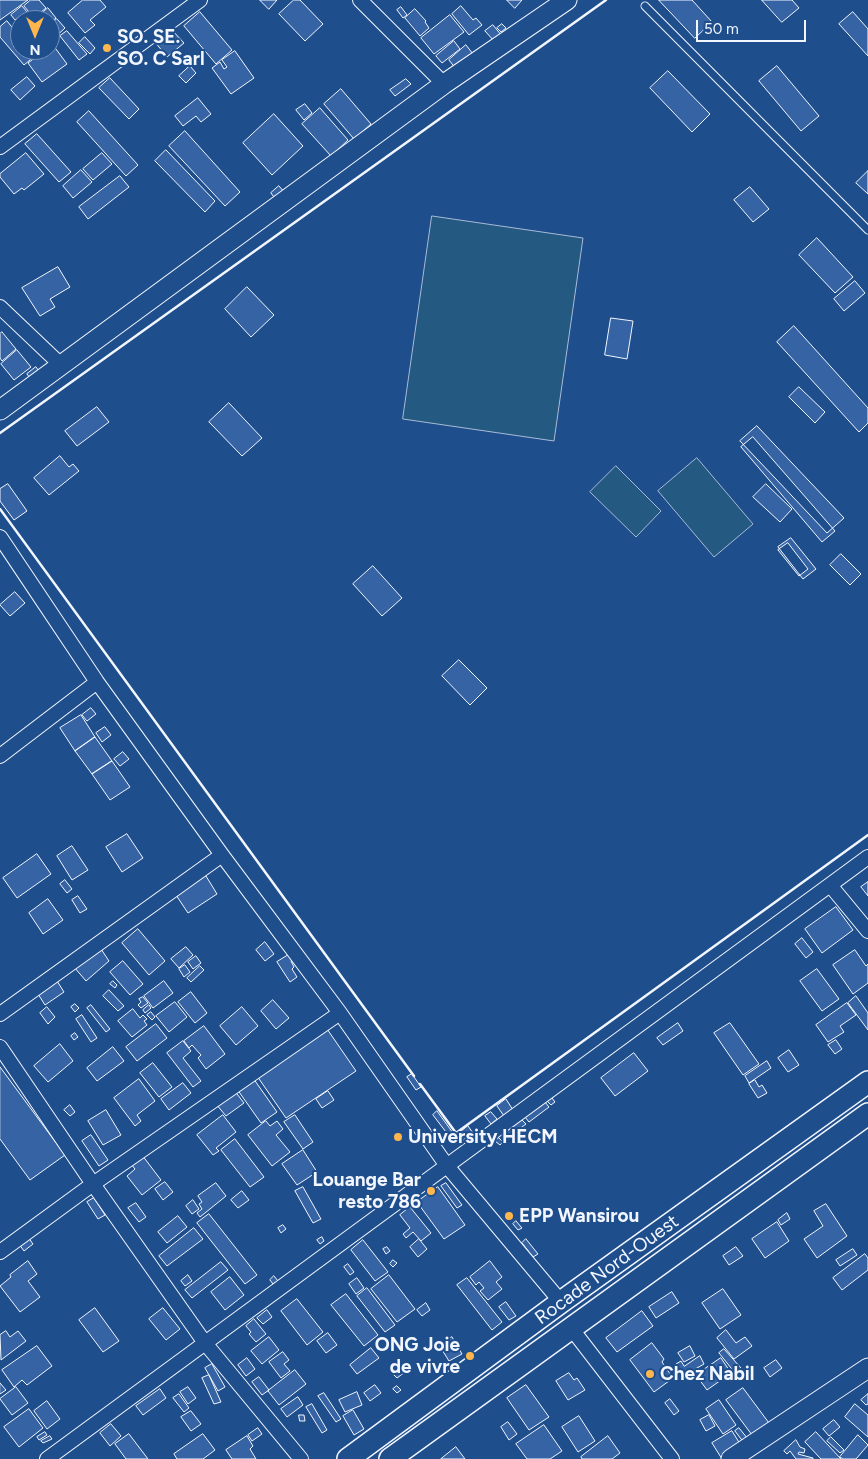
<!DOCTYPE html>
<html>
<head>
<meta charset="utf-8">
<style>
  body { margin:0 }
  #map { position:relative; width:868px; height:1459px; overflow:hidden; background:#1f4e8c; font-family:Figtree,sans-serif }
  canvas { display:block }
  .north { position:absolute; left:10px; top:10px; width:50px; height:50px; box-sizing:border-box; background:#1f4e8c; border:1px solid #7391ba; border-radius:50%; rotate:180deg; font-size:14px; font-weight:700; line-height:20px; text-align:center; color:#f2f6ff }
  .north::after { content:''; display:block; margin:auto; width:18px; height:22px; background:#ffb74d; clip-path:polygon(50% 0,100% 100%,50% 72%,0 100%) }
  .scale { position:absolute; left:696px; top:20px; width:110px; height:22px; box-sizing:border-box; border:2px solid #f2f6ff; border-top:0; padding-left:6px; font-size:15px; line-height:18px; white-space:nowrap; color:#f2f6ff; -webkit-text-stroke:4px #1f4e8c; paint-order:stroke }
</style>
</head>
<body>
<div id="map">
<canvas width="868" height="1459"></canvas>
<div class="north">N</div>
<div class="scale">50 m</div>
</div>
<script>
const g = document.querySelector('canvas').getContext('2d');
g.lineJoin = 'round';
function paint(path, color) { g.fillStyle = color; g.fill(path, 'evenodd'); }
function strokePath(path, color, width, dash) { g.strokeStyle = color; g.lineWidth = width; g.lineCap = dash ? 'butt' : 'round'; g.setLineDash(dash || []); g.stroke(path); }
function write(font, color, halo, rows, align = 'center') {
  g.font = font + ' Figtree,sans-serif'; g.lineWidth = 4; g.setLineDash([]); g.textBaseline = 'middle'; g.strokeStyle = halo; g.fillStyle = color; for (const [text, x, y, turn = 0] of rows) {
    g.save(); g.translate(x, y); g.rotate((+turn || 0) * Math.PI / 180); g.textAlign = isNaN(turn) ? turn : align; if (halo) g.strokeText(text, 0, 0); g.fillText(text, 0, 0); g.restore();
  }
}
const green = new Path2D(`
  M 432,216 L 583,238 L 554,441 L 403,419 Z
  M 697,458 L 753,524 L 714,557 L 658,491 Z
  M 616,466 L 661,511 L 636,537 L 590,492 Z`);
paint(green, '#245a82');
strokePath(green, '#a8bbd7', 1);
const building = new Path2D(`
  M 0,0 L 28,0 L 0,20 Z
  M 31,0 L 39,0 L 46,8 L 34,18 L 24,6 Z
  M 83,0 L 100,0 L 106,7 L 90,20 L 95,25 L 85,33 L 68,13 Z
  M 260,0 L 277,0 L 269,9 Z
  M 294,0 L 300,0 L 323,24 L 305,41 L 279,14 Z
  M 507,0 L 522,0 L 515,8 Z
  M 659,0 L 692,0 L 712,22 L 695,38 Z
  M 762,0 L 792,0 L 799,8 L 782,22 Z
  M 22,6 L 27,12 L 15,20 L 11,15 Z
  M 461,6 L 473,20 L 476,18 L 482,25 L 469,35 L 452,14 Z
  M 401,7 L 407,15 L 403,18 L 397,10 Z
  M 48,8 L 56,18 L 50,23 L 50,20 L 35,20 Z
  M 415,9 L 426,21 L 425,22 L 429,28 L 420,36 L 405,18 Z
  M 200,12 L 232,50 L 216,64 L 184,26 Z
  M 853,12 L 868,29 L 868,56 L 839,24 Z
  M 450,15 L 464,32 L 434,54 L 421,38 Z
  M 57,19 L 65,28 L 52,40 L 50,37 L 50,25 Z
  M 7,21 L 20,37 L 20,50 L 31,50 L 36,55 L 24,65 L 0,37 L 0,27 Z
  M 502,24 L 506,28 L 501,32 L 497,28 Z
  M 493,25 L 502,36 L 495,42 L 485,31 Z
  M 171,29 L 184,43 L 167,57 L 155,42 Z
  M 67,31 L 87,54 L 79,60 L 60,36 Z
  M 85,37 L 95,48 L 90,54 L 79,43 Z
  M 454,41 L 460,49 L 442,63 L 436,56 Z
  M 53,45 L 67,64 L 42,82 L 28,63 L 45,50 L 50,50 L 50,47 Z
  M 466,45 L 473,54 L 456,69 L 449,60 Z
  M 235,51 L 254,78 L 231,94 L 212,68 L 220,62 L 224,69 L 227,67 L 222,60 Z
  M 190,66 L 196,73 L 186,83 L 179,76 Z
  M 777,66 L 819,116 L 801,131 L 759,81 Z
  M 668,71 L 710,114 L 692,132 L 650,88 Z
  M 27,77 L 35,86 L 20,100 L 11,90 Z
  M 110,78 L 139,109 L 129,119 L 99,88 Z
  M 406,79 L 411,84 L 395,96 L 390,90 Z
  M 341,89 L 371,124 L 354,139 L 324,104 Z
  M 198,98 L 211,114 L 201,122 L 196,116 L 183,126 L 175,116 Z
  M 305,104 L 312,113 L 304,120 L 296,110 Z
  M 320,108 L 348,140 L 331,156 L 302,124 Z
  M 89,111 L 138,165 L 126,176 L 77,122 Z
  M 274,114 L 303,146 L 272,175 L 243,143 Z
  M 185,131 L 240,192 L 225,206 L 169,146 Z
  M 37,134 L 71,172 L 59,182 L 25,144 Z
  M 166,150 L 215,201 L 205,212 L 155,161 Z
  M 26,153 L 44,174 L 24,190 L 22,188 L 14,194 L 0,177 L 0,174 Z
  M 102,153 L 112,164 L 93,180 L 83,169 Z
  M 81,170 L 92,182 L 73,198 L 63,186 Z
  M 868,171 L 868,194 L 856,183 Z
  M 120,176 L 129,187 L 88,219 L 79,207 Z
  M 279,186 L 285,193 L 276,200 L 271,193 Z
  M 750,187 L 769,209 L 753,222 L 734,200 Z
  M 817,238 L 853,277 L 835,293 L 799,255 Z
  M 58,267 L 70,287 L 50,299 L 55,307 L 40,316 L 22,288 Z
  M 855,281 L 865,293 L 844,311 L 834,299 Z
  M 247,287 L 274,315 L 251,337 L 225,309 Z
  M 611,318 L 633,321 L 627,359 L 605,355 Z
  M 794,326 L 868,408 L 868,423 L 859,432 L 777,342 Z
  M 2,332 L 16,349 L 2,361 L 0,358 L 0,334 Z
  M 17,350 L 31,367 L 14,380 L 1,364 Z
  M 36,367 L 41,374 L 32,381 L 27,374 Z
  M 799,387 L 825,412 L 815,423 L 789,397 Z
  M 229,403 L 262,438 L 242,456 L 209,422 Z
  M 97,407 L 109,422 L 77,446 L 65,431 Z
  M 757,426 L 844,518 L 827,533 L 740,441 Z
  M 753,437 L 835,531 L 822,542 L 741,447 Z
  M 60,456 L 69,467 L 73,464 L 79,471 L 49,495 L 34,478 Z
  M 8,484 L 27,511 L 14,520 L 0,501 L 0,489 Z
  M 766,484 L 792,509 L 780,522 L 753,497 Z
  M 791,538 L 816,569 L 803,579 L 778,547 Z
  M 788,543 L 808,569 L 799,576 L 778,550 Z
  M 841,554 L 861,574 L 850,585 L 830,565 Z
  M 373,566 L 402,598 L 382,616 L 353,584 Z
  M 15,592 L 25,603 L 10,616 L 0,605 Z
  M 459,660 L 487,688 L 470,705 L 442,676 Z
  M 91,708 L 96,714 L 87,721 L 82,715 Z
  M 81,715 L 95,737 L 75,751 L 60,728 Z
  M 105,727 L 111,735 L 102,742 L 96,733 Z
  M 95,737 L 112,761 L 92,774 L 75,751 Z
  M 123,752 L 129,759 L 120,766 L 114,759 Z
  M 112,761 L 130,787 L 110,800 L 92,774 Z
  M 127,834 L 143,858 L 122,872 L 106,847 Z
  M 72,846 L 88,870 L 72,880 L 57,856 Z
  M 37,854 L 51,874 L 17,898 L 3,878 Z
  M 206,876 L 217,894 L 188,913 L 176,895 Z
  M 65,880 L 72,889 L 67,893 L 60,884 Z
  M 868,882 L 868,896 L 861,887 Z
  M 78,896 L 87,909 L 80,913 L 72,900 Z
  M 48,899 L 63,920 L 43,934 L 29,913 Z
  M 836,907 L 853,930 L 822,953 L 805,929 Z
  M 138,929 L 165,961 L 149,975 L 122,943 Z
  M 802,938 L 813,952 L 806,958 L 795,944 Z
  M 265,942 L 274,954 L 265,961 L 256,950 Z
  M 99,946 L 109,961 L 86,981 L 74,967 Z
  M 186,947 L 193,955 L 179,968 L 171,959 Z
  M 855,950 L 866,966 L 868,964 L 868,983 L 853,994 L 833,965 Z
  M 290,954 L 293,959 L 291,961 L 294,967 L 292,969 L 297,977 L 290,982 L 277,962 Z
  M 196,956 L 201,963 L 193,969 L 188,962 Z
  M 123,961 L 143,984 L 130,995 L 110,972 Z
  M 185,965 L 190,972 L 184,977 L 179,969 Z
  M 200,966 L 204,970 L 191,982 L 187,978 Z
  M 817,969 L 839,999 L 822,1011 L 800,981 Z
  M 57,981 L 64,992 L 45,1005 L 38,994 Z
  M 113,981 L 117,985 L 115,988 L 110,984 Z
  M 164,981 L 173,993 L 153,1008 L 144,996 Z
  M 109,990 L 124,1006 L 118,1011 L 103,996 Z
  M 191,992 L 207,1013 L 195,1023 L 178,1002 Z
  M 856,996 L 868,1013 L 868,1030 L 848,1003 Z
  M 143,997 L 148,1003 L 141,1008 L 138,1005 L 141,1002 L 139,999 Z
  M 273,1000 L 289,1018 L 276,1029 L 261,1011 Z
  M 175,1002 L 187,1017 L 169,1032 L 156,1016 Z
  M 847,1003 L 856,1015 L 840,1026 L 844,1032 L 828,1042 L 816,1025 Z
  M 75,1004 L 79,1008 L 75,1012 L 71,1007 Z
  M 91,1005 L 110,1029 L 106,1032 L 87,1008 Z
  M 149,1005 L 151,1008 L 145,1013 L 143,1010 Z
  M 47,1007 L 55,1017 L 48,1024 L 40,1013 Z
  M 242,1007 L 258,1026 L 236,1045 L 220,1026 Z
  M 133,1009 L 140,1018 L 143,1015 L 147,1019 L 144,1021 L 147,1025 L 132,1037 L 118,1021 Z
  M 151,1012 L 155,1017 L 152,1020 L 147,1015 Z
  M 82,1015 L 97,1038 L 91,1042 L 76,1019 Z
  M 678,1023 L 683,1031 L 663,1045 L 657,1038 Z
  M 730,1023 L 759,1064 L 743,1075 L 714,1033 Z
  M 156,1024 L 167,1038 L 137,1061 L 126,1047 Z
  M 204,1026 L 225,1054 L 206,1069 L 198,1058 L 201,1055 L 192,1045 L 189,1048 L 184,1041 Z
  M 325,1026 L 356,1071 L 286,1118 L 255,1073 Z
  M 75,1033 L 78,1037 L 74,1040 L 71,1036 Z
  M 836,1040 L 842,1049 L 835,1054 L 828,1045 Z
  M 183,1041 L 191,1051 L 183,1058 L 201,1081 L 193,1087 L 167,1053 Z
  M 60,1044 L 73,1061 L 48,1082 L 34,1066 Z
  M 113,1047 L 124,1061 L 97,1081 L 87,1068 Z
  M 789,1050 L 799,1065 L 788,1072 L 778,1058 Z
  M 634,1053 L 648,1071 L 615,1096 L 601,1078 Z
  M 767,1061 L 771,1068 L 749,1083 L 745,1076 Z
  M 153,1063 L 172,1087 L 159,1097 L 140,1073 Z
  M 0,1067 L 65,1155 L 30,1180 L 0,1139 Z
  M 412,1074 L 421,1087 L 416,1090 L 407,1077 Z
  M 253,1078 L 277,1112 L 261,1123 L 237,1089 Z
  M 139,1079 L 155,1101 L 137,1115 L 141,1121 L 135,1126 L 114,1098 Z
  M 755,1080 L 759,1087 L 762,1085 L 767,1093 L 758,1098 L 749,1084 Z
  M 183,1083 L 191,1093 L 169,1110 L 161,1099 Z
  M 234,1090 L 244,1103 L 226,1116 L 216,1104 Z
  M 328,1091 L 334,1100 L 322,1108 L 316,1099 Z
  M 552,1098 L 555,1102 L 551,1105 L 547,1101 Z
  M 506,1099 L 513,1110 L 504,1116 L 497,1106 Z
  M 545,1102 L 549,1107 L 529,1122 L 525,1117 Z
  M 70,1105 L 75,1112 L 70,1116 L 64,1110 Z
  M 106,1110 L 121,1135 L 103,1145 L 88,1121 Z
  M 437,1111 L 453,1133 L 449,1136 L 433,1115 Z
  M 491,1112 L 497,1119 L 491,1124 L 485,1116 Z
  M 223,1115 L 236,1132 L 216,1148 L 219,1151 L 213,1155 L 197,1135 Z
  M 295,1115 L 313,1142 L 303,1149 L 284,1122 Z
  M 522,1120 L 526,1124 L 506,1139 L 502,1135 Z
  M 266,1121 L 270,1126 L 277,1121 L 283,1129 L 276,1135 L 290,1152 L 272,1166 L 248,1135 Z
  M 468,1126 L 473,1133 L 462,1141 L 457,1135 Z
  M 91,1135 L 108,1160 L 99,1166 L 82,1141 Z
  M 499,1138 L 503,1142 L 500,1145 L 495,1141 Z
  M 235,1139 L 264,1177 L 250,1187 L 221,1150 Z
  M 303,1150 L 317,1172 L 297,1185 L 282,1164 Z
  M 142,1155 L 161,1180 L 142,1195 L 127,1176 L 135,1169 L 131,1164 Z
  M 165,1182 L 173,1192 L 163,1200 L 155,1189 Z
  M 216,1183 L 226,1196 L 200,1217 L 197,1213 L 202,1209 L 199,1204 L 202,1202 L 198,1196 Z
  M 446,1183 L 462,1205 L 457,1208 L 441,1186 Z
  M 303,1187 L 321,1219 L 313,1223 L 295,1191 Z
  M 438,1187 L 465,1225 L 444,1239 L 417,1202 Z
  M 242,1191 L 249,1200 L 238,1208 L 231,1200 Z
  M 94,1198 L 105,1215 L 98,1219 L 87,1202 Z
  M 193,1200 L 199,1209 L 192,1214 L 186,1206 Z
  M 136,1203 L 146,1217 L 139,1222 L 128,1208 Z
  M 826,1204 L 847,1236 L 817,1258 L 804,1239 L 823,1226 L 814,1211 Z
  M 410,1207 L 431,1233 L 421,1241 L 413,1232 L 406,1238 L 403,1234 L 410,1228 L 400,1215 Z
  M 787,1213 L 790,1219 L 781,1225 L 778,1220 Z
  M 209,1214 L 257,1275 L 245,1284 L 197,1223 Z
  M 178,1216 L 187,1227 L 167,1243 L 158,1232 Z
  M 516,1221 L 522,1228 L 518,1230 L 513,1224 Z
  M 777,1222 L 789,1241 L 765,1258 L 752,1239 Z
  M 283,1225 L 286,1229 L 281,1233 L 278,1228 Z
  M 194,1228 L 203,1239 L 167,1266 L 159,1256 Z
  M 28,1237 L 33,1244 L 24,1251 L 19,1244 Z
  M 322,1237 L 324,1241 L 320,1244 L 317,1240 Z
  M 419,1239 L 427,1249 L 418,1257 L 410,1247 Z
  M 526,1239 L 538,1254 L 533,1257 L 522,1243 Z
  M 363,1240 L 388,1272 L 375,1281 L 351,1250 Z
  M 387,1247 L 390,1251 L 386,1254 L 383,1249 Z
  M 736,1247 L 743,1256 L 729,1265 L 723,1256 Z
  M 853,1249 L 857,1255 L 840,1266 L 836,1260 Z
  M 865,1254 L 868,1258 L 868,1270 L 842,1290 L 833,1278 Z
  M 393,1260 L 397,1263 L 393,1267 L 390,1264 Z
  M 28,1261 L 37,1274 L 28,1281 L 40,1297 L 20,1312 L 0,1286 L 11,1277 L 10,1275 Z
  M 490,1261 L 502,1277 L 496,1282 L 502,1289 L 488,1300 L 480,1291 L 484,1288 L 479,1282 L 476,1285 L 470,1277 Z
  M 221,1262 L 228,1270 L 192,1298 L 185,1290 Z
  M 348,1264 L 354,1272 L 350,1275 L 344,1267 Z
  M 188,1275 L 192,1281 L 185,1286 L 181,1281 Z
  M 389,1275 L 415,1309 L 397,1322 L 371,1289 Z
  M 274,1276 L 278,1281 L 273,1284 L 270,1280 Z
  M 230,1277 L 244,1295 L 225,1310 L 211,1292 Z
  M 357,1278 L 364,1288 L 356,1294 L 349,1284 Z
  M 467,1278 L 502,1322 L 492,1330 L 457,1285 Z
  M 367,1288 L 395,1325 L 385,1332 L 357,1296 Z
  M 723,1289 L 741,1315 L 720,1329 L 702,1303 Z
  M 672,1292 L 679,1303 L 656,1318 L 649,1307 Z
  M 346,1294 L 378,1335 L 364,1346 L 331,1305 Z
  M 297,1299 L 323,1332 L 307,1345 L 281,1311 Z
  M 506,1302 L 516,1316 L 509,1320 L 499,1307 Z
  M 426,1303 L 430,1310 L 422,1316 L 417,1310 Z
  M 95,1308 L 119,1341 L 103,1352 L 79,1320 Z
  M 163,1308 L 180,1329 L 166,1340 L 149,1319 Z
  M 267,1310 L 272,1317 L 263,1324 L 257,1318 Z
  M 642,1311 L 653,1326 L 617,1352 L 606,1338 Z
  M 254,1319 L 266,1334 L 256,1342 L 249,1334 L 251,1332 L 246,1326 Z
  M 726,1330 L 736,1343 L 745,1337 L 752,1346 L 734,1359 L 717,1338 Z
  M 6,1331 L 10,1337 L 18,1331 L 26,1341 L 1,1360 L 0,1335 Z
  M 328,1333 L 337,1345 L 326,1353 L 317,1341 Z
  M 269,1337 L 279,1350 L 262,1364 L 251,1351 Z
  M 452,1337 L 462,1354 L 449,1361 L 439,1345 Z
  M 652,1343 L 664,1359 L 662,1362 L 673,1378 L 654,1392 L 630,1360 Z
  M 37,1346 L 52,1366 L 27,1385 L 22,1380 L 14,1387 L 2,1370 Z
  M 690,1346 L 695,1356 L 684,1362 L 678,1353 Z
  M 371,1348 L 379,1358 L 357,1374 L 350,1365 Z
  M 724,1349 L 741,1368 L 735,1373 L 719,1353 Z
  M 283,1352 L 289,1360 L 284,1364 L 290,1371 L 281,1378 L 269,1362 Z
  M 700,1356 L 704,1364 L 683,1376 L 676,1364 L 681,1361 L 684,1366 Z
  M 247,1358 L 255,1369 L 246,1376 L 238,1365 Z
  M 721,1358 L 731,1373 L 707,1390 L 696,1375 Z
  M 776,1360 L 782,1368 L 770,1377 L 764,1368 Z
  M 212,1364 L 225,1387 L 218,1391 L 205,1368 Z
  M 402,1368 L 405,1372 L 397,1378 L 394,1375 Z
  M 295,1370 L 306,1384 L 279,1405 L 268,1391 Z
  M 569,1373 L 574,1380 L 577,1378 L 585,1390 L 568,1400 L 556,1381 Z
  M 209,1375 L 221,1402 L 214,1404 L 202,1378 Z
  M 259,1377 L 269,1390 L 262,1395 L 252,1382 Z
  M 0,1383 L 6,1390 L 0,1394 Z
  M 375,1385 L 381,1393 L 370,1401 L 364,1393 Z
  M 526,1385 L 549,1417 L 529,1430 L 507,1398 Z
  M 397,1386 L 401,1390 L 397,1393 L 393,1389 Z
  M 16,1387 L 28,1403 L 12,1415 L 0,1399 Z
  M 188,1387 L 196,1398 L 188,1404 L 180,1392 Z
  M 743,1388 L 769,1423 L 752,1435 L 726,1400 Z
  M 160,1389 L 166,1398 L 143,1415 L 136,1406 Z
  M 357,1392 L 362,1405 L 345,1412 L 339,1400 Z
  M 324,1393 L 341,1419 L 336,1422 L 318,1396 Z
  M 179,1394 L 189,1408 L 184,1412 L 173,1398 Z
  M 868,1394 L 868,1404 L 866,1405 L 861,1400 Z
  M 298,1397 L 303,1405 L 287,1417 L 281,1409 Z
  M 670,1399 L 679,1411 L 674,1415 L 665,1403 Z
  M 719,1400 L 736,1425 L 723,1434 L 706,1409 Z
  M 47,1401 L 60,1419 L 47,1429 L 34,1411 Z
  M 312,1404 L 327,1430 L 322,1433 L 306,1407 Z
  M 855,1404 L 868,1415 L 868,1437 L 845,1417 Z
  M 29,1409 L 43,1428 L 19,1447 L 4,1427 Z
  M 353,1410 L 364,1429 L 354,1435 L 343,1416 Z
  M 191,1411 L 201,1424 L 191,1431 L 181,1417 Z
  M 299,1415 L 304,1415 L 305,1421 L 300,1421 Z
  M 709,1415 L 715,1426 L 706,1431 L 700,1420 Z
  M 579,1416 L 595,1441 L 578,1452 L 562,1427 Z
  M 834,1420 L 840,1427 L 829,1436 L 823,1429 Z
  M 508,1422 L 517,1434 L 509,1440 L 501,1427 Z
  M 111,1424 L 121,1436 L 110,1446 L 100,1433 Z
  M 544,1425 L 562,1451 L 550,1459 L 527,1459 L 516,1444 Z
  M 258,1428 L 262,1434 L 252,1441 L 248,1435 Z
  M 739,1428 L 748,1439 L 744,1443 L 735,1431 Z
  M 732,1431 L 742,1447 L 722,1459 L 712,1443 Z
  M 45,1432 L 47,1435 L 39,1440 L 37,1437 Z
  M 816,1432 L 841,1459 L 821,1459 L 805,1442 Z
  M 129,1434 L 148,1459 L 126,1459 L 115,1444 Z
  M 203,1434 L 215,1450 L 203,1459 L 177,1459 L 174,1454 Z
  M 858,1435 L 868,1445 L 856,1459 L 843,1459 L 840,1457 Z
  M 50,1436 L 52,1439 L 43,1443 L 41,1441 Z
  M 247,1436 L 253,1446 L 250,1449 L 256,1459 L 232,1459 L 226,1450 Z
  M 608,1436 L 620,1453 L 612,1459 L 582,1459 L 581,1457 Z
  M 831,1437 L 844,1450 L 840,1453 L 827,1441 Z
  M 796,1440 L 800,1447 L 805,1449 L 804,1453 L 799,1452 L 798,1454 L 813,1458 L 813,1459 L 796,1459 L 790,1451 L 787,1454 L 784,1451 Z
  M 456,1447 L 465,1459 L 441,1459 Z`);
paint(building, '#3563a3');
strokePath(building, '#f2f6ff', 1);
const lane = new Path2D(`
  M 645,6 L 868,230`);
const street = new Path2D(`
  M 360,0 L 444,84
  M 0,147 L 200,0
  M 0,307 L 61,365
  M 0,537 L 97,682 L 222,855 L 340,1013 L 447,1166 L 561,1302
  M 0,756 L 97,682
  M 830,885 L 868,931
  M 0,1014 L 222,855
  M 0,1047 L 93,1184 L 205,1343 L 301,1459
  M 0,1252 L 93,1184 L 340,1013
  M 571,1328 L 672,1459
  M 47,1459 L 868,857`);
const secondary = new Path2D(`
  M 0,410 L 444,84 L 567,0
  M 731,1459 L 868,1368`);
const primary = new Path2D(`
  M 348,1459 L 561,1302 L 868,1082
  M 390,1459 L 868,1114`);
strokePath(lane, '#f2f6ff', 9);
strokePath(street, '#f2f6ff', 16);
strokePath(secondary, '#f2f6ff', 21);
strokePath(primary, '#f2f6ff', 24);
strokePath(lane, '#1f4e8c', 7);
strokePath(street, '#1f4e8c', 14);
strokePath(secondary, '#1f4e8c', 19);
strokePath(primary, '#1f4e8c', 21);
strokePath(new Path2D(`
  M 0,433 L 606,0
  M 0,509 L 414,1076
  M 420,1084 L 456,1133 L 868,835`), '#f2f6ff', 2.5);
for (const [x, y, r, color] of [
  [107,48,5,"#ffb74d"],
  [398,1137,5,"#ffb74d"],
  [431,1191,5,"#ffb74d"],
  [509,1216,5,"#ffb74d"],
  [470,1356,5,"#ffb74d"],
  [650,1374,5,"#ffb74d"]
]) { const dot = new Path2D(); dot.arc(x, y, r, 0, 2 * Math.PI); g.fillStyle = color; g.fill(dot); strokePath(dot, '#1f4e8c', 2); }
write('bold 19px', '#f2f6ff', '#1f4e8c', [
  ["SO. SE.",117,37],
  ["SO. C Sarl",117,59],
  ["University HECM",408,1137],
  ["Louange Bar",421,1180,"right"],
  ["resto 786",421,1202,"right"],
  ["EPP Wansirou",519,1216],
  ["ONG Joie",460,1345,"right"],
  ["de vivre",460,1367,"right"],
  ["Chez Nabil",660,1374]
], 'left');
write('19px', '#f2f6ff', '#1f4e8c', [
  ["Rocade Nord-Ouest",607,1270,-36]
]);
</script>
</body>
</html>
